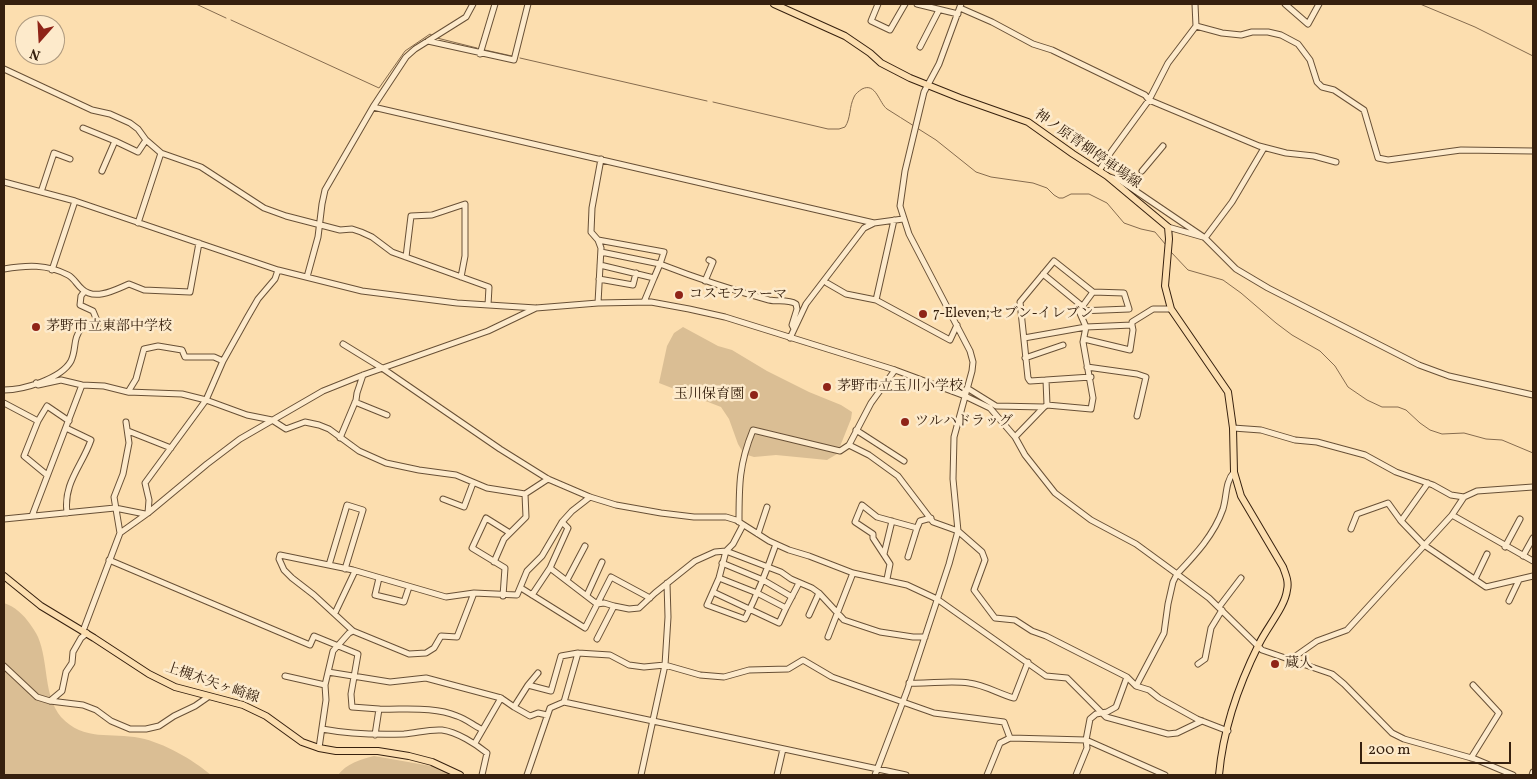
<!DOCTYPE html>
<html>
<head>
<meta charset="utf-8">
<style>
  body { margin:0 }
  #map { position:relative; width:1537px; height:779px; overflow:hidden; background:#fcdeaf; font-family:Vollkorn,serif }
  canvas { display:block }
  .frame { position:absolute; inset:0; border:5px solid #36200e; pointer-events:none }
  .north { position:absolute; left:15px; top:15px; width:50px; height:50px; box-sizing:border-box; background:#fdeacb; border:1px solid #ad997f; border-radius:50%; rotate:199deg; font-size:14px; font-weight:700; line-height:20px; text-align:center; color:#36200e }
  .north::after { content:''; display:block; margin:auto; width:18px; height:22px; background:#8f2418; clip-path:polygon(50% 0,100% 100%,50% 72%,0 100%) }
  .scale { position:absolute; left:1360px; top:742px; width:151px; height:22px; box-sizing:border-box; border:2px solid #36200e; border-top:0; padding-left:6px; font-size:15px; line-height:18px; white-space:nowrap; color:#36200e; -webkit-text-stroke:4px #fdeacb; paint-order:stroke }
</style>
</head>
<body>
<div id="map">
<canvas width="1537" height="779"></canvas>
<div class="frame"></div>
<div class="north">N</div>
<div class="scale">200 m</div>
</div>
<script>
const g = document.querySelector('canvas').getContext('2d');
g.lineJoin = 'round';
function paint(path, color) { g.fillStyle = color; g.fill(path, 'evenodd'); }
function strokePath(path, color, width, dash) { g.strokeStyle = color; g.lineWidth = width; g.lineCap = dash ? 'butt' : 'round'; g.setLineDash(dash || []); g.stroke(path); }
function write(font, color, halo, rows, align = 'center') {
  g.font = font + ' Vollkorn,"Noto Serif JP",serif'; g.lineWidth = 5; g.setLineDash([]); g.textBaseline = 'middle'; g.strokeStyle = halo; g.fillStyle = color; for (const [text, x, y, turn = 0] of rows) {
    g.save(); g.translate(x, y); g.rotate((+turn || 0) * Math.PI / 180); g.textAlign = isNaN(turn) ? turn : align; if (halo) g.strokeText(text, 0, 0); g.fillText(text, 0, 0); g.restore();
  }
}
paint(new Path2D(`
  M 683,327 L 718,346 L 732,350 L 767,371 L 809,392 L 841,405 L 852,412 L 851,419 L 837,454 L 827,460 L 776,455 L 754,457 L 744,454 L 738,444 L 729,419 L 721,407 L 659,383 L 667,346 L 674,333 Z
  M 4,603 C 14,606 24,615 30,624 C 33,628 36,633 38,637 C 49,663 43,695 61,717 C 84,742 111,732 140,738 C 164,743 192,759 211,775 L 4,775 Z
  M 374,756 L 448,769 L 467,775 L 338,775 C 346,764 361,759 374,756 Z`), '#dabe94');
strokePath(new Path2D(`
  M 196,4 L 226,18
  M 1420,4 L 1475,27 L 1533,56
  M 231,20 L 379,88 L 405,51 L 430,34 L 433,36
  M 437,38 L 477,48
  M 485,50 L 512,56
  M 520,58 L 707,101
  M 713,102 L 828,129 L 839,129 L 845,127 C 851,118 849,107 854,97 C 855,94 859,91 862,89 C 876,82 879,103 887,109 C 896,115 905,120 914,126
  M 917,128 L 936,140 L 976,172 L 991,177 L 1033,183 L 1047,188 L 1054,195 L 1059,198 L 1063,198 L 1071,194 L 1089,194 L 1107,203 L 1124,223 L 1141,229 L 1155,232 L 1166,245
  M 1171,252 L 1188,270 L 1223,280 L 1241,293 L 1276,323 L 1292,335 L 1320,351 L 1335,366 L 1348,387 L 1367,400 L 1382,407 L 1398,407 L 1406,410 L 1420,423 L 1430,430 L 1442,434 L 1464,433 L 1486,439 L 1502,440 L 1533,453`), '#856b4e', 1);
const minor = new Path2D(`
  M 878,4 L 871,21 L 890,30 L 905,4
  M 917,4 L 958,14
  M 1285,4 L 1308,24 L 1319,4
  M 960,8 L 992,22 L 1033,44 L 1052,50 L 1145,95 L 1149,100 L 1259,146 L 1286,153 L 1314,156 L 1336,162
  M 1196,26 L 1222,33 L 1241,35 L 1252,32 L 1268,32 L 1281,35 L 1298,44 L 1310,60 L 1317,82 L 1322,87 L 1334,90 L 1364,110 L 1378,158 L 1388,160 L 1461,150 L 1533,151
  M 428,41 L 514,60 L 528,4
  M 920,47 L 939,10
  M 480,54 L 495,4
  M 4,69 L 92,110 L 110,114 L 130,123 L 138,129 L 146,140
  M 373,107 L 874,223
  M 83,128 L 115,141
  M 102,171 L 115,141 L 138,152 L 146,140 L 161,153 L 201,167 L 264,208 L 286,216 L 340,230 L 352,229 L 361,232 L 372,237 L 392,252 L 489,287 L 488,305
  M 1099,171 L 1111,152 L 1149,100 L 1168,63 L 1196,26 L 1195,4
  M 1142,171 L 1163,146
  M 1110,177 L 1121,181 L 1205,238 L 1236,269 L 1268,288 L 1419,365 L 1449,376 L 1533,395
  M 4,182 L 75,201 L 278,270 L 362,291 L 457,303 L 536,308 L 598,303 L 651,302 L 689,309 L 725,317 L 895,370 L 965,396 L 990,408 L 1015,437 L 1025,455 L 1055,493 L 1091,520 L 1136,544 L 1177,574 L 1209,598 L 1262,650 L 1332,674 L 1344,684 L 1392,733 L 1404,739 L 1475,759 L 1513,775
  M 41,192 L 54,153 L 70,159
  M 138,223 L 161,153
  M 1168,227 L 1203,237
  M 1205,238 L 1232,202 L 1264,148
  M 598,240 L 664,252 L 660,264 C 696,278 732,290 769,300 C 778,302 788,299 796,304 L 797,309 L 792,325 L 794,329
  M 601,252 L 660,264 L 654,278
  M 406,257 L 411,216 L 432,215 L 465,204 L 465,256 L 461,277
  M 600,265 L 654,278 L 644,302
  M 4,269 C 27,265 47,264 68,275 C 74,278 77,285 82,289 C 95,301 115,290 129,284 L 144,290 L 190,292 L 199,243
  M 52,270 L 75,201
  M 1043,274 L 1082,306
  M 307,277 L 318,237 L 322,204 L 325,190 L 373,107 L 406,57 L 415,49 L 466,17 L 473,4
  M 599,279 L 633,285 L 636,273
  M 705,281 L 713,262 L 709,260
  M 827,283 L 846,294 L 876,300 L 950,340 L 957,325
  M 876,300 L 894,220
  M 598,303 L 601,248 L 598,240 L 591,232 L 592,208 L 601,159
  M 1079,311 L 1086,327 L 1132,325 L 1133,330 L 1130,350 L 1084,339
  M 1132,325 L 1132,322 L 1153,309 L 1171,309
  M 790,338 L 806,304 L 864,228 L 874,223 L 903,219
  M 343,344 L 382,368 L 500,449 L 548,479 L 590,497 L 616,505 L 661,513 L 694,517 L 726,517 L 736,520 L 769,541 L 789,550 L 809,556 L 853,573 L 907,585 L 937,599 L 1046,676 L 1067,678 L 1106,717 L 1168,734 L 1177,733 L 1202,721
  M 1025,358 L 1063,345
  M 1087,367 L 1137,374 L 1146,377 L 1137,416
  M 1046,380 L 1091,377
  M 36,383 L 38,385 L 61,380 L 82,385 L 104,386 L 128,392 L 182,394 L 206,400 L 247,415 L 272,420 L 286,429 L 305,422 L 319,425 L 329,429 L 359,451 L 386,463 L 419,470 L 456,475 L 487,488 L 525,494 L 548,479
  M 967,388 L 996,406 L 1044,407 L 1047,405 L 1091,409 L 1093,398 L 1083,342 L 1086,327 L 1024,338
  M 4,390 C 23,390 61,379 71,361 C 77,348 72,340 82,327 L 97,326 L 98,323 L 93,311 L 80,305 L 81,296 L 84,292
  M 128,392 L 136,379 L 144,349 L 158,346 L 182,350 L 185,357 L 214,357 L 223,361
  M 355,402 L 387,415
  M 4,403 L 38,421
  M 1047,405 L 1046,380 L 1030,381 L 1028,378 L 1020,302 L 1054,261 L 1093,292 L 1124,293 L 1129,309 L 1079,311 L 1093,292
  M 66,428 L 91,440 C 82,466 63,483 67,513
  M 1233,428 L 1261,430 L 1295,440 L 1317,442 L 1365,455 L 1396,472 L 1433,485 L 1451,495 L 1464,497
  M 856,430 L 904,461
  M 128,431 L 171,448
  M 1015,437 L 1044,407
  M 340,438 L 356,400 L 357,393 L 363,375
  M 849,445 L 869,455 L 898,476 L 933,522 L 958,531 L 982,552 L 985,560 L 974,590 L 995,618 L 1015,620 L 1032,631 L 1046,636 L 1127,677 L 1136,686 L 1149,690 L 1159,698 L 1197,719 L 1228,731
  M 47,475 L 24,456 L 38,421 L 47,406 L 69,421
  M 443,499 L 464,507 L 473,483
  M 148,513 L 149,500 L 145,483 L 206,400 L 223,361 L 247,318 L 258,299 L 275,279 L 278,270
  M 1452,515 L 1533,561
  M 32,516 L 82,385
  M 4,519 L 115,508 L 145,514
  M 1401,521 L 1428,483
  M 739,522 C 739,485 739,464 753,430 L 840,451 L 849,445 L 871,403 L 895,370
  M 917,528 L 920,521 L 931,518
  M 1351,529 L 1357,514 L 1388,503 L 1401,521 L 1424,545 L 1486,587 L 1533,576
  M 120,533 L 114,497 L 123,474 L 129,443 L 126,422
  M 758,534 L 767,507
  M 1505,547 L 1520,519
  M 884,554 L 892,521
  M 1523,556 L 1533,538
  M 109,560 L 310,645 L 314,636 L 358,654 L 351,694 L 352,707 L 379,709
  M 494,562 L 504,539 L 510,533
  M 722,563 L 763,580 L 792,597
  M 329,565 L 347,505 L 363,510 L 345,569
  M 550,568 L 568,528 L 562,522
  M 379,578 L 375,595 L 404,602 L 409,587
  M 719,578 L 726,551 L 733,544 L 743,525
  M 887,579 L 890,564 L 873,538 L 873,534 L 855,522 L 862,505 L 877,517 L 917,528 L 908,557
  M 1475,579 L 1487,554
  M 567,580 L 585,546
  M 521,588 L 585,628 L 611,577 L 650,598
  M 713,592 L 779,623 L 786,608 L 757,593 L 719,578 L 707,605 L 745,619 C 757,595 767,570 776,544
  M 474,593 L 457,637 L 441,636 L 434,648 L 426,653 L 409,654 L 353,631 L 314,595 L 292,578 L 284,570 L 279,559 L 280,555 L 353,570 L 446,597 L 474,593 L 517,595 L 527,571 L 542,556 L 562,522 L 572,511 L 590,497
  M 532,595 L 550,568 L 597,604 L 604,603 L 614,606
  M 587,595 L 602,562
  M 503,596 L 505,568 L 472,548 L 486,518 L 510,533 L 526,517 L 525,494
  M 1509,601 L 1519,580
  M 1219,607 L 1241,578
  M 786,608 L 799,583
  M 335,613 L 355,571
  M 809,615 L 819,593
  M 83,631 L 120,533 L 148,513 L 207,464 L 240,439 L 323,391 L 363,375 L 488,331 L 536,308
  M 828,637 L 853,573
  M 597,639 L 614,606 L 629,609 L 639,608 L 655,593 L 695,561 L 715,552 L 726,551 L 781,572 L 791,579 L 812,588 L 819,593 L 844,620 L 880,632 L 913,637 L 925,637
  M 1290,660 L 1317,641 L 1347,630 L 1452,515 L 1464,497 L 1477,491 L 1533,487
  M 1198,664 L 1205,659 L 1211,628 L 1222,610
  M 4,666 L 37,697 L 50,701 L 83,705 L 96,710 L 111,721 L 130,729 L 146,729 L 159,726 L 174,716 L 195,706 L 208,697
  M 328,672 L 390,682 L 426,678 L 501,698 L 475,743
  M 285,676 L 325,685
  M 909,683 C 929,684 950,680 969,683 C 985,685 999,694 1014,698 L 1028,662
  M 528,685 L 538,673
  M 1136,686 L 1164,633 L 1168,604 L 1173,582 L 1177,574 C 1195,555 1214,535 1223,509 C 1227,496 1225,482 1234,472
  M 501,698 L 514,707 L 528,685 L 551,691 L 561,656 L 578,653
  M 50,701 L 62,691 L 66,672 L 72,663 L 73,652 L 81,638 L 87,633
  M 564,702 L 578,653 L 610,655 L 629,665 L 644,667 L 665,665 L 700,675 L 724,677 L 749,670 L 788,669 L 803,660 L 832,677 L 934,713 L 1004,722 L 1010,738
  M 514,707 L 530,716 L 538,713 L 547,715
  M 322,729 C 349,734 376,735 404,734 C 417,733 429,729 442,730 C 457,732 476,744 487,753 L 482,775
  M 375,735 L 379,709 C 403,710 434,706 457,716 C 466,719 473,725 481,729
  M 319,748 L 326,700 L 325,685 L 333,651 L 349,633 L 353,631
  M 1471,758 L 1499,713 L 1473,685
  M 527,775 L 550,708 L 564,702 L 906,775
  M 641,775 L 665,665 L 668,617 L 667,583
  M 777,775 L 783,749
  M 875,775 L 907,691 L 949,564 L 958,531 L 953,479 L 954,437 L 972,371 L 973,362 L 970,351 L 909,234 L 900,206 L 905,171 L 924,92 L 939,64 L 961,4
  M 987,775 L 1000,743 L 1010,738 L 1086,740 L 1165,775
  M 1076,775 L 1087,748 L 1086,740 L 1090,719 L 1096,714 L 1107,712 L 1116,707 L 1127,677
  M 1532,775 L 1533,772`);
const major = new Path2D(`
  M 774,4 L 845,36 L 870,53 L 881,63 L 910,78 L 960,98 L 1028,122 L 1073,154 L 1107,176 L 1168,227 L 1169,239 L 1165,286 L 1171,309 L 1228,392 L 1233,428 L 1234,472 L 1241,496 L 1283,567 C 1286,575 1289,582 1287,590 C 1285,607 1267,627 1259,644 C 1239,684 1223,730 1219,775
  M 4,576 L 41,606 L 94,638 L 149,674 L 175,687 L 243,705 L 266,716 L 302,742 L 319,748 L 336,751 L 378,751 L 409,756 L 432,762 L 460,775`);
strokePath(minor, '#685036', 7);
strokePath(major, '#36200e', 8);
strokePath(minor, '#fdeacb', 5);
strokePath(major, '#fcdeaf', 6);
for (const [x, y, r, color] of [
  [679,295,5,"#8f2418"],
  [923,314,5,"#8f2418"],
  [36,327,5,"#8f2418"],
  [827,387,5,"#8f2418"],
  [754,395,5,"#8f2418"],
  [905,422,5,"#8f2418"],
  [1275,664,5,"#8f2418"]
]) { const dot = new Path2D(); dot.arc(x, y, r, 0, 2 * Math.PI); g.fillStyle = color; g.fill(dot); strokePath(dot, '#fdeacb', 2); }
write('14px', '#36200e', '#fdeacb', [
  ["神ノ原青柳停車場線",1087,150,35],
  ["上槻木矢ヶ崎線",212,684,19]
]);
write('14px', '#36200e', '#fdeacb', [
  ["コスモファーマ",689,295],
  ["7-Eleven;セブン-イレブン",933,314],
  ["茅野市立東部中学校",46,327],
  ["茅野市立玉川小学校",837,387],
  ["玉川保育園",744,395,"right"],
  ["ツルハドラッグ",915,422],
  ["蔵人",1285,664]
], 'left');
</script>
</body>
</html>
